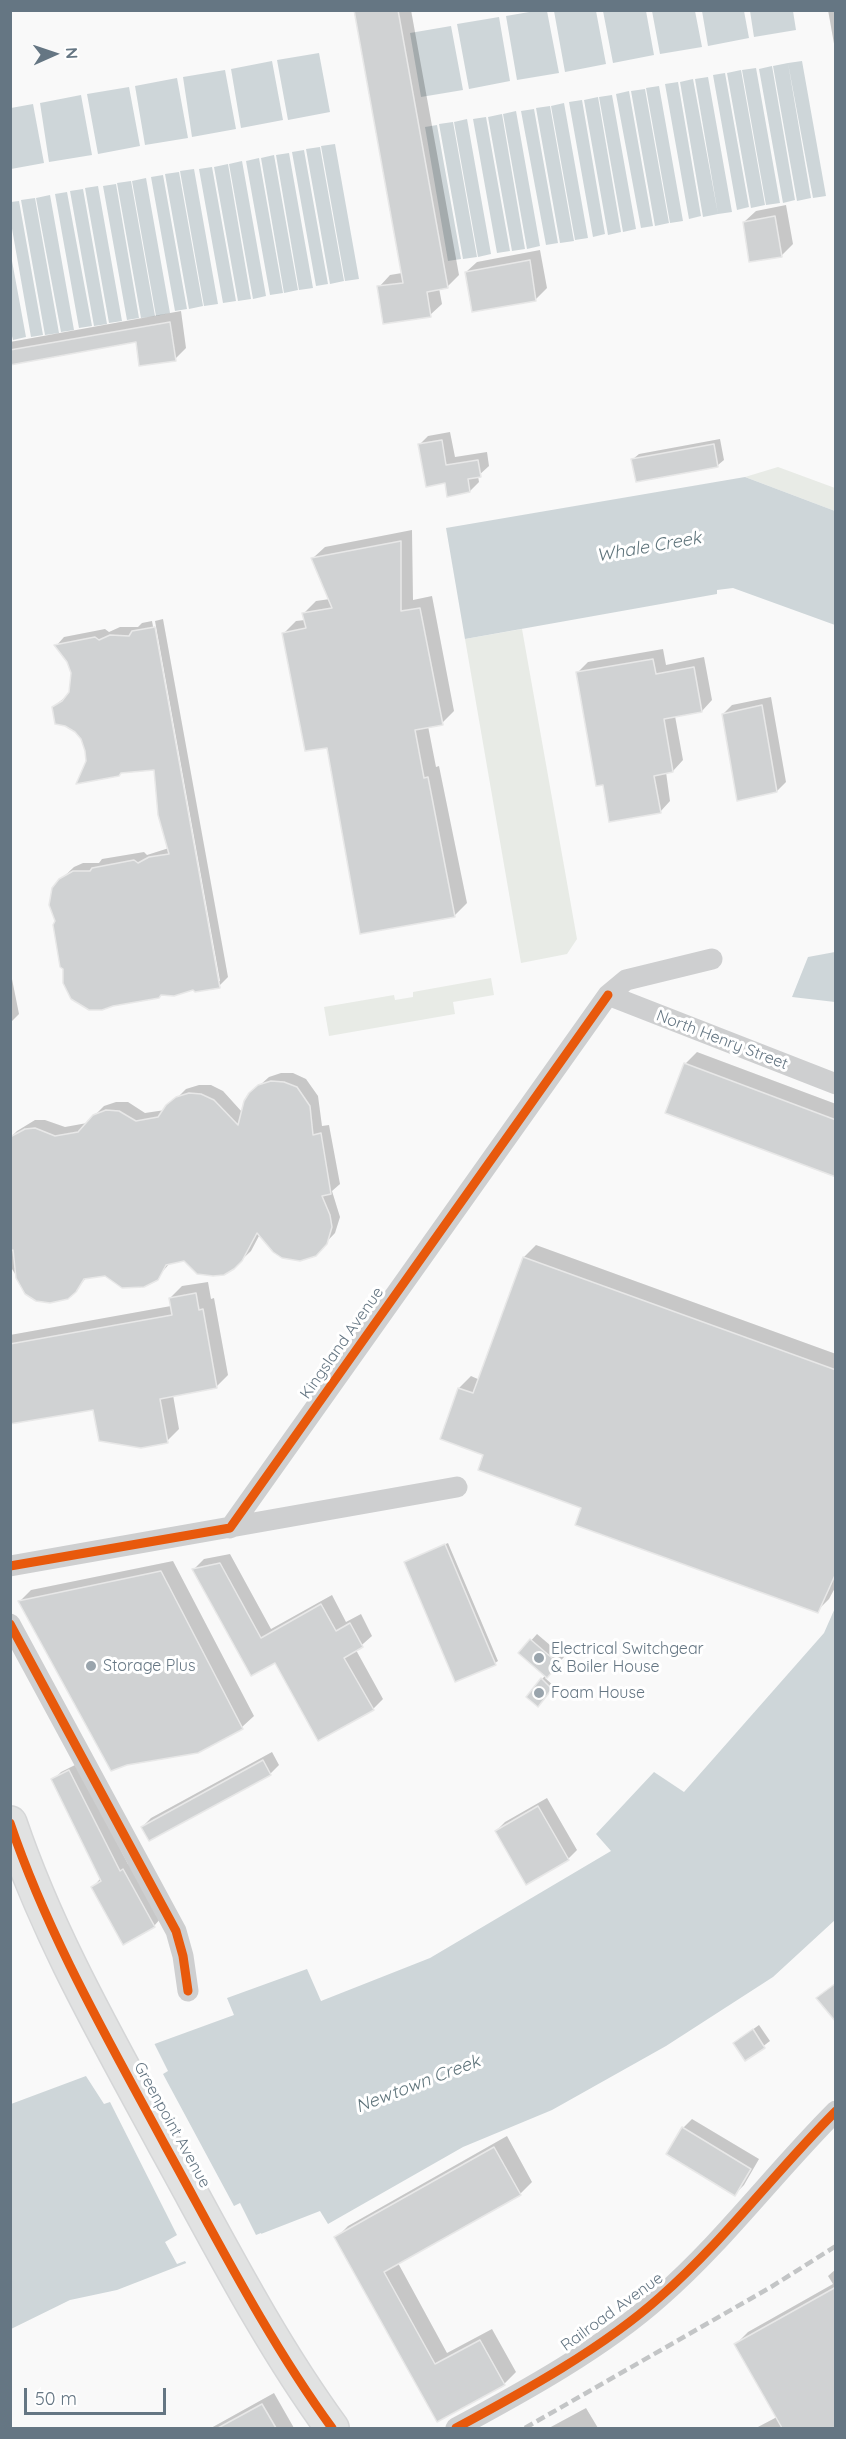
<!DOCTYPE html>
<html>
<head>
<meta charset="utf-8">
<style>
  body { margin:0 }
  #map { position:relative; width:846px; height:2439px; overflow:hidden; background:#f9f9f9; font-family:Quicksand,sans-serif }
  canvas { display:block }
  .frame { position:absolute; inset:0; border:12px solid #657683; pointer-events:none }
  .north { position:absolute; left:24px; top:24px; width:60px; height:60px; -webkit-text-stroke:4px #fff; paint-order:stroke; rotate:87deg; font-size:16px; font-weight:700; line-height:24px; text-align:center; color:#657683 }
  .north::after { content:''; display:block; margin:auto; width:21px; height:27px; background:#657683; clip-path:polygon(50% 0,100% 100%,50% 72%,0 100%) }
  .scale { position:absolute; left:24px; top:2388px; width:142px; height:27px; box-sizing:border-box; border:3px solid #657683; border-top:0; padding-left:8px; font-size:18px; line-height:21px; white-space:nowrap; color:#657683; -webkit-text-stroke:4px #fff; paint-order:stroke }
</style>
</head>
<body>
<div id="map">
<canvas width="846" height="2439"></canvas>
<div class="frame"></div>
<div class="north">N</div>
<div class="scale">50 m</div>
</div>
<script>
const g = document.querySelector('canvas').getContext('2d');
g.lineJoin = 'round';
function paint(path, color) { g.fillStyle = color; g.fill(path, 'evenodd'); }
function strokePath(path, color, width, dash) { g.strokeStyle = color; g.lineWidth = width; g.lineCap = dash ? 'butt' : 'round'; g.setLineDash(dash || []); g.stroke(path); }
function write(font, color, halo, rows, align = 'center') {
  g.font = font + ' Quicksand,sans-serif'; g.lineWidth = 6; g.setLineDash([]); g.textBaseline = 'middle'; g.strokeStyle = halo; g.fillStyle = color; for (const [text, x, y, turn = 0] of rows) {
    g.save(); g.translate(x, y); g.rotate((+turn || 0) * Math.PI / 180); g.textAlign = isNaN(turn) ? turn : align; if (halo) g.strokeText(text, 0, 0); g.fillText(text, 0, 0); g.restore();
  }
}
paint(new Path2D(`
  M 778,467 L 835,488 L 835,511 L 745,477 Z
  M 522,629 L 577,939 L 567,954 L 521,963 L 465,639 Z
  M 491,978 L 494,995 L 453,1002 L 455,1014 L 329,1036 L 324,1007 L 394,995 L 395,1000 L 413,997 L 413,992 Z`), '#e8ebe6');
paint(new Path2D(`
  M 535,11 L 547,11 L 559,73 L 517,80 L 506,16 Z
  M 554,11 L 596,11 L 606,64 L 565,72 Z
  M 603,11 L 646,11 L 654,55 L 613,63 Z
  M 652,11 L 695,11 L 702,47 L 660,54 Z
  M 702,11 L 744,11 L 749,38 L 708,46 Z
  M 750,11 L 793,11 L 796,30 L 754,37 Z
  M 499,17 L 510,81 L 469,89 L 457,24 Z
  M 451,26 L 463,90 L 421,97 L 410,33 Z
  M 319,53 L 330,112 L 288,120 L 277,60 Z
  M 272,61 L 283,120 L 241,128 L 231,69 Z
  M 802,61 L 826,196 L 813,198 L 788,63 Z
  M 788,63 L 811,198 L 797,201 L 773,66 Z
  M 772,66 L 795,200 L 783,203 L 759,69 Z
  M 756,68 L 780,203 L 766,205 L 742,70 Z
  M 225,70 L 236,129 L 192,137 L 183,77 Z
  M 741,70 L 765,205 L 751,208 L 727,73 Z
  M 725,73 L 749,207 L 737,210 L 713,75 Z
  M 708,77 L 732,212 L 718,214 L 695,79 Z
  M 177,78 L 188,138 L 145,145 L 135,86 Z
  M 693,79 L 718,214 L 703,217 L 680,82 Z
  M 678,82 L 701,216 L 689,219 L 665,84 Z
  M 659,86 L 683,221 L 670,223 L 646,88 Z
  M 129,87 L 140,146 L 98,154 L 87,94 Z
  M 645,89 L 669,223 L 655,226 L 631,91 Z
  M 629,91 L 653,226 L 641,228 L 616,94 Z
  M 81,95 L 92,155 L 49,162 L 40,103 Z
  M 612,95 L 636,229 L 623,232 L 599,97 Z
  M 598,97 L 621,232 L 608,235 L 584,100 Z
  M 582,100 L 605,234 L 593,237 L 569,102 Z
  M 564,103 L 588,238 L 575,240 L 551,106 Z
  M 33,104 L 44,163 L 11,169 L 11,108 Z
  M 550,106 L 574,241 L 560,243 L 536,108 Z
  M 534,109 L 558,243 L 546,245 L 521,111 Z
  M 516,111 L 540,246 L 527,249 L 503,114 Z
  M 502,114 L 525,249 L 512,251 L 488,117 Z
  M 486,117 L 510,251 L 497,253 L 473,119 Z
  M 467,119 L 491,254 L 478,257 L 454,122 Z
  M 453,122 L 477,257 L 463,259 L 439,124 Z
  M 437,125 L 461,259 L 448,261 L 425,127 Z
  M 335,144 L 359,279 L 345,281 L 321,146 Z
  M 320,147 L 344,281 L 330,284 L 306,149 Z
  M 304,150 L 328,284 L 316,286 L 292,152 Z
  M 289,153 L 313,288 L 299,290 L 276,155 Z
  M 274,155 L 298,290 L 284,293 L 261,158 Z
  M 259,158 L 283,293 L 270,295 L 246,161 Z
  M 242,161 L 266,296 L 253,299 L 229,164 Z
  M 228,164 L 251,299 L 238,301 L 214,167 Z
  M 212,167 L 236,301 L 223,303 L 199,169 Z
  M 194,169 L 218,304 L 204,306 L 180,171 Z
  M 179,172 L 203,306 L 189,309 L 165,174 Z
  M 163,175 L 187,309 L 175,311 L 151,177 Z
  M 146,178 L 170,313 L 156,316 L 132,181 Z
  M 131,181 L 155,316 L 141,318 L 117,183 Z
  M 116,184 L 139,318 L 127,320 L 103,186 Z
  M 98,186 L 122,321 L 109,323 L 85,188 Z
  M 83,189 L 107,324 L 94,326 L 70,191 Z
  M 67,192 L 92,326 L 79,328 L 55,194 Z
  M 50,195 L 74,330 L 61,332 L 36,198 Z
  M 35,198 L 59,333 L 45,335 L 21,200 Z
  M 19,201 L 43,335 L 31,337 L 11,223 L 11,202 Z
  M 10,250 L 26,337 L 13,340 L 10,328 Z
  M 745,477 L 835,511 L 835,625 L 733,588 L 717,590 L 717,594 L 465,639 L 446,528 Z
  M 835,952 L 835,1002 L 792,997 L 808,957 Z
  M 835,1608 L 835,1920 L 773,1977 L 666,2046 L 552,2110 L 463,2147 L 328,2224 L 320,2211 L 117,2290 L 70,2300 L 11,2329 L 11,2104 L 86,2076 L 149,2046 L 234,2015 L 227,1998 L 307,1969 L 321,2001 L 430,1958 L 611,1851 L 596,1834 L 654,1772 L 684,1792 L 824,1633 Z`), '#ced6d9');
paint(new Path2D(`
  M 153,2041 L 168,2071 L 163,2074 L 234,2206 L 240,2203 L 256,2235 L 261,2233 L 262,2236 L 188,2266 L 185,2261 L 177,2264 L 165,2242 L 177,2235 L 110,2102 L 104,2104 L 84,2073 Z`), '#f9f9f9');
paint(new Path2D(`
  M 355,10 L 411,10 L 459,275 L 447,287 L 439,288 L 442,304 L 430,315 L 379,287 L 390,275 L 402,273 Z
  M 828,10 L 836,10 L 836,55 Z
  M 786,205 L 793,244 L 781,256 L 744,222 L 756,211 Z
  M 540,250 L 547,288 L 536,299 L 466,272 L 477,262 Z
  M 181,311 L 186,348 L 175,359 L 137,341 L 10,363 L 10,342 Z
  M 450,432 L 455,457 L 487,452 L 489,466 L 478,476 L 479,482 L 470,491 L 446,481 L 419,445 L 428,436 Z
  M 720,439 L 724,460 L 718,465 L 633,459 L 639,454 Z
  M 412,530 L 413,600 L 432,596 L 454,711 L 442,723 L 428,726 L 436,767 L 439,766 L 467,903 L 455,915 L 328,746 L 284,633 L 296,621 L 305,620 L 304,613 L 316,601 L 330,599 L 313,558 L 325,547 Z
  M 163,619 L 228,977 L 219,986 L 194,988 L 67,990 L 54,925 L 57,921 L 56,884 L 74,867 L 83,863 L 99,863 L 102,859 L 144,852 L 147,855 L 169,848 L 156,769 L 87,761 L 83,739 L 53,707 L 69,694 L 73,672 L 69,661 L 56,646 L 64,637 L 105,629 L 109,632 L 120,627 L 138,627 L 142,623 L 152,621 L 217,981 L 220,981 L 155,621 Z
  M 663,649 L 666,665 L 704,657 L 712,700 L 702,711 L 675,716 L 683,760 L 673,771 L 666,772 L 670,801 L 660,812 L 604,783 L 577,673 L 588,662 Z
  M 771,697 L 786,782 L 777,791 L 723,714 L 732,705 Z
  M 10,969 L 19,1014 L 10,1023 Z
  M 697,1052 L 836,1104 L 836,1175 L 685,1064 Z
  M 281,1073 L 293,1073 L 306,1079 L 318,1096 L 322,1126 L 329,1125 L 340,1184 L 332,1191 L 340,1217 L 335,1233 L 315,1254 L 260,1234 L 251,1251 L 233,1268 L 185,1260 L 170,1263 L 157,1278 L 105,1274 L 87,1277 L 75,1291 L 27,1293 L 12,1269 L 10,1275 L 10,1138 L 17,1131 L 35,1120 L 45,1120 L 65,1127 L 87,1123 L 104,1106 L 116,1102 L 128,1102 L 145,1113 L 165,1110 L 186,1089 L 199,1085 L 211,1085 L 223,1091 L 242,1112 L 250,1094 L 269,1077 Z
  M 536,1245 L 836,1354 L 836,1586 L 829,1599 L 817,1611 L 583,1507 L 485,1454 L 459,1388 L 471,1376 L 480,1380 L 524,1257 Z
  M 208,1282 L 211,1299 L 214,1298 L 228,1375 L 216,1387 L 173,1395 L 179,1429 L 167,1441 L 95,1408 L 10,1423 L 10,1335 L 171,1306 L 170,1298 L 182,1286 Z
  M 448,1543 L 498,1661 L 495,1663 L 406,1562 Z
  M 230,1554 L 271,1629 L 332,1595 L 346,1622 L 361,1614 L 372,1636 L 356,1650 L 383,1699 L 373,1709 L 275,1661 L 194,1569 L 204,1559 Z
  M 173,1561 L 254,1716 L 242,1727 L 197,1751 L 20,1601 L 31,1590 Z
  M 537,1634 L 564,1657 L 545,1678 L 554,1686 L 540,1702 L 542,1679 L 546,1675 L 520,1653 Z
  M 272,1752 L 279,1765 L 270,1774 L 142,1827 L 151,1818 Z
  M 77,1764 L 128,1864 L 131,1863 L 161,1918 L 154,1926 L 93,1887 L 100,1879 L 53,1780 L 61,1772 Z
  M 547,1798 L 577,1850 L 568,1859 L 496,1831 L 505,1822 Z
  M 759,2025 L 770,2041 L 746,2059 L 741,2038 Z
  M 692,2119 L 759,2159 L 744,2185 L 735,2194 L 683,2128 Z
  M 507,2136 L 532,2182 L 520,2194 L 398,2263 L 447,2353 L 492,2329 L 516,2372 L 504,2384 L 437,2420 L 336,2238 L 348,2226 Z
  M 836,2269 L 836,2428 L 756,2428 L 777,2417 L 736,2344 L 748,2332 L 833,2284 L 828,2276 Z
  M 274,2393 L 294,2428 L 211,2428 Z
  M 586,2408 L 598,2428 L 549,2428 Z`), '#0003');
const building = new Path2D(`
  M 354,10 L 398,10 L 448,288 L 427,292 L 431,317 L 383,324 L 377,286 L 403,283 Z
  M 775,216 L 782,257 L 749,262 L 743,222 Z
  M 530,260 L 536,301 L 472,312 L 465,272 Z
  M 170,322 L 176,361 L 139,366 L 136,342 L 10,365 L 10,350 Z
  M 442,440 L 446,465 L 478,460 L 481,477 L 468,479 L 470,492 L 447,497 L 445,483 L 426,487 L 418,444 Z
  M 714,444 L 718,467 L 636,482 L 631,459 Z
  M 401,541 L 401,611 L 420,608 L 443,725 L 415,730 L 424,778 L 428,777 L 455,917 L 360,934 L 327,748 L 305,751 L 282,633 L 306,628 L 302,613 L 332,608 L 311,558 Z
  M 155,627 L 220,988 L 195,992 L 193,990 L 174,996 L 161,995 L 159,998 L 113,1006 L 102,1010 L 89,1010 L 71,999 L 63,983 L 63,969 L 60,967 L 53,925 L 55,921 L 49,905 L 52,888 L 59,879 L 73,871 L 90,871 L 92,868 L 134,860 L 138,863 L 149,857 L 169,854 L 158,815 L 154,770 L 121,773 L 119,776 L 76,784 L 86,761 L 85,751 L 81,739 L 75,732 L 65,726 L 55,724 L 52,707 L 62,701 L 69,692 L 71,673 L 67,662 L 54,645 L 95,637 L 99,640 L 110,635 L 129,636 L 132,631 Z
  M 653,659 L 656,674 L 694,667 L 702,712 L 664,719 L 673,772 L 654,776 L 661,813 L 609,822 L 603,785 L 596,786 L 576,672 Z
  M 762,705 L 777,792 L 737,801 L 722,714 Z
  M 684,1063 L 836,1120 L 836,1177 L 665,1113 Z
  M 271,1081 L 284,1082 L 297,1087 L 310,1106 L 313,1135 L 321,1133 L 331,1194 L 322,1196 L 330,1215 L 332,1227 L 327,1244 L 316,1256 L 300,1261 L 282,1258 L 273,1252 L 257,1233 L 242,1261 L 234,1269 L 224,1275 L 213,1276 L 197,1274 L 184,1261 L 166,1265 L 158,1280 L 144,1287 L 122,1288 L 105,1276 L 84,1279 L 76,1292 L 68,1299 L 50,1303 L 36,1301 L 25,1294 L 16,1278 L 13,1250 L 10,1251 L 10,1137 L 25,1129 L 35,1128 L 55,1136 L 78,1132 L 93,1115 L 106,1110 L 119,1111 L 136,1121 L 158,1117 L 166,1105 L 176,1097 L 189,1093 L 201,1094 L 214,1100 L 238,1125 L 244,1101 L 249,1093 L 258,1085 Z
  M 523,1257 L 836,1370 L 836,1573 L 818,1613 L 575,1525 L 581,1508 L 478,1470 L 483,1455 L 440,1439 L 458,1388 L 473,1393 Z
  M 196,1293 L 199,1310 L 203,1309 L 217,1388 L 160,1399 L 168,1443 L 141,1448 L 99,1441 L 93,1410 L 10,1424 L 10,1344 L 172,1315 L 169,1298 Z
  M 445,1544 L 496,1665 L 455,1682 L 404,1562 Z
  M 220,1563 L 261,1638 L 321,1604 L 336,1631 L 350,1623 L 363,1647 L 344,1658 L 374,1710 L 318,1741 L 275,1663 L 251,1676 L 192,1569 Z
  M 161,1571 L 243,1729 L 198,1753 L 127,1765 L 111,1771 L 18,1601 Z
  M 530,1639 L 559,1664 L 547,1678 L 518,1653 Z
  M 541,1678 L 552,1689 L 538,1707 L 526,1697 Z
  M 263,1760 L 271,1775 L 149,1841 L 141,1827 Z
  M 69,1770 L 120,1871 L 123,1869 L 155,1927 L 123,1945 L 91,1887 L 101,1881 L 51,1779 Z
  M 538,1806 L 569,1860 L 526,1885 L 495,1831 Z
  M 836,1983 L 836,2022 L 816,1998 Z
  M 753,2029 L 765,2048 L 745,2061 L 733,2043 Z
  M 682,2127 L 751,2169 L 735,2196 L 666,2154 Z
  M 494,2147 L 521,2195 L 384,2272 L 435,2364 L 480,2340 L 505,2385 L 437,2422 L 334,2237 Z
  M 836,2287 L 836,2428 L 782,2428 L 734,2344 Z
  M 262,2404 L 276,2428 L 218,2428 Z`);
paint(building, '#d0d2d3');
strokePath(building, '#e8e8e8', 1.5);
const primary = new Path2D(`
  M 10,1823 C 49,1938 109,2041 166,2147 C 219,2243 268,2340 332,2428`);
strokePath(primary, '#d5d6d7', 36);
strokePath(new Path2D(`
  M 608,995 L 836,1084
  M 230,1528 L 608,995 L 626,980 L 712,959
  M 10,1566 L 457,1487
  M 10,1624 L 176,1931 L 183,1956 L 188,1991
  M 456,2428 C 523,2392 603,2348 660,2297 C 724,2241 775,2172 836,2111`), '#cecfd0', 21);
strokePath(primary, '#e1e2e2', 33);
strokePath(new Path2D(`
  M 525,2428 L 771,2287 L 836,2246`), '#c3c5c6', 4.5, [9, 4.5]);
strokePath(new Path2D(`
  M 10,1566 L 230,1528 L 608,995
  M 10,1624 L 176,1931 L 183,1956 L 188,1991
  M 10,1823 C 49,1938 109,2041 166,2147 C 219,2243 268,2340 332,2428
  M 456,2428 C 523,2392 603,2348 660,2297 C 724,2241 775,2172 836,2111`), '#e8590c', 9);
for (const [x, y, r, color] of [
  [539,1658,6,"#99a4ac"],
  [91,1666,6,"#99a4ac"],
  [539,1693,6,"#99a4ac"]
]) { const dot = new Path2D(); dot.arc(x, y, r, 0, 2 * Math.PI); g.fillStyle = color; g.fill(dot); strokePath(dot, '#fff', 2); }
write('16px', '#657683', '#fff', [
  ["North Henry Street",722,1040,21],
  ["Kingsland Avenue",342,1343,-55],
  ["Greenpoint Avenue",172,2125,61],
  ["Railroad Avenue",612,2312,-36]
]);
write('16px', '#657683', '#fff', [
  ["Electrical Switchgear",551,1649],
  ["& Boiler House",551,1667],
  ["Storage Plus",103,1666],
  ["Foam House",551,1693]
], 'left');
write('italic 18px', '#60757c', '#fff', [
  ["Whale Creek",649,547,-10],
  ["Newtown Creek",418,2084,-21]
]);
</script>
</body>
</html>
